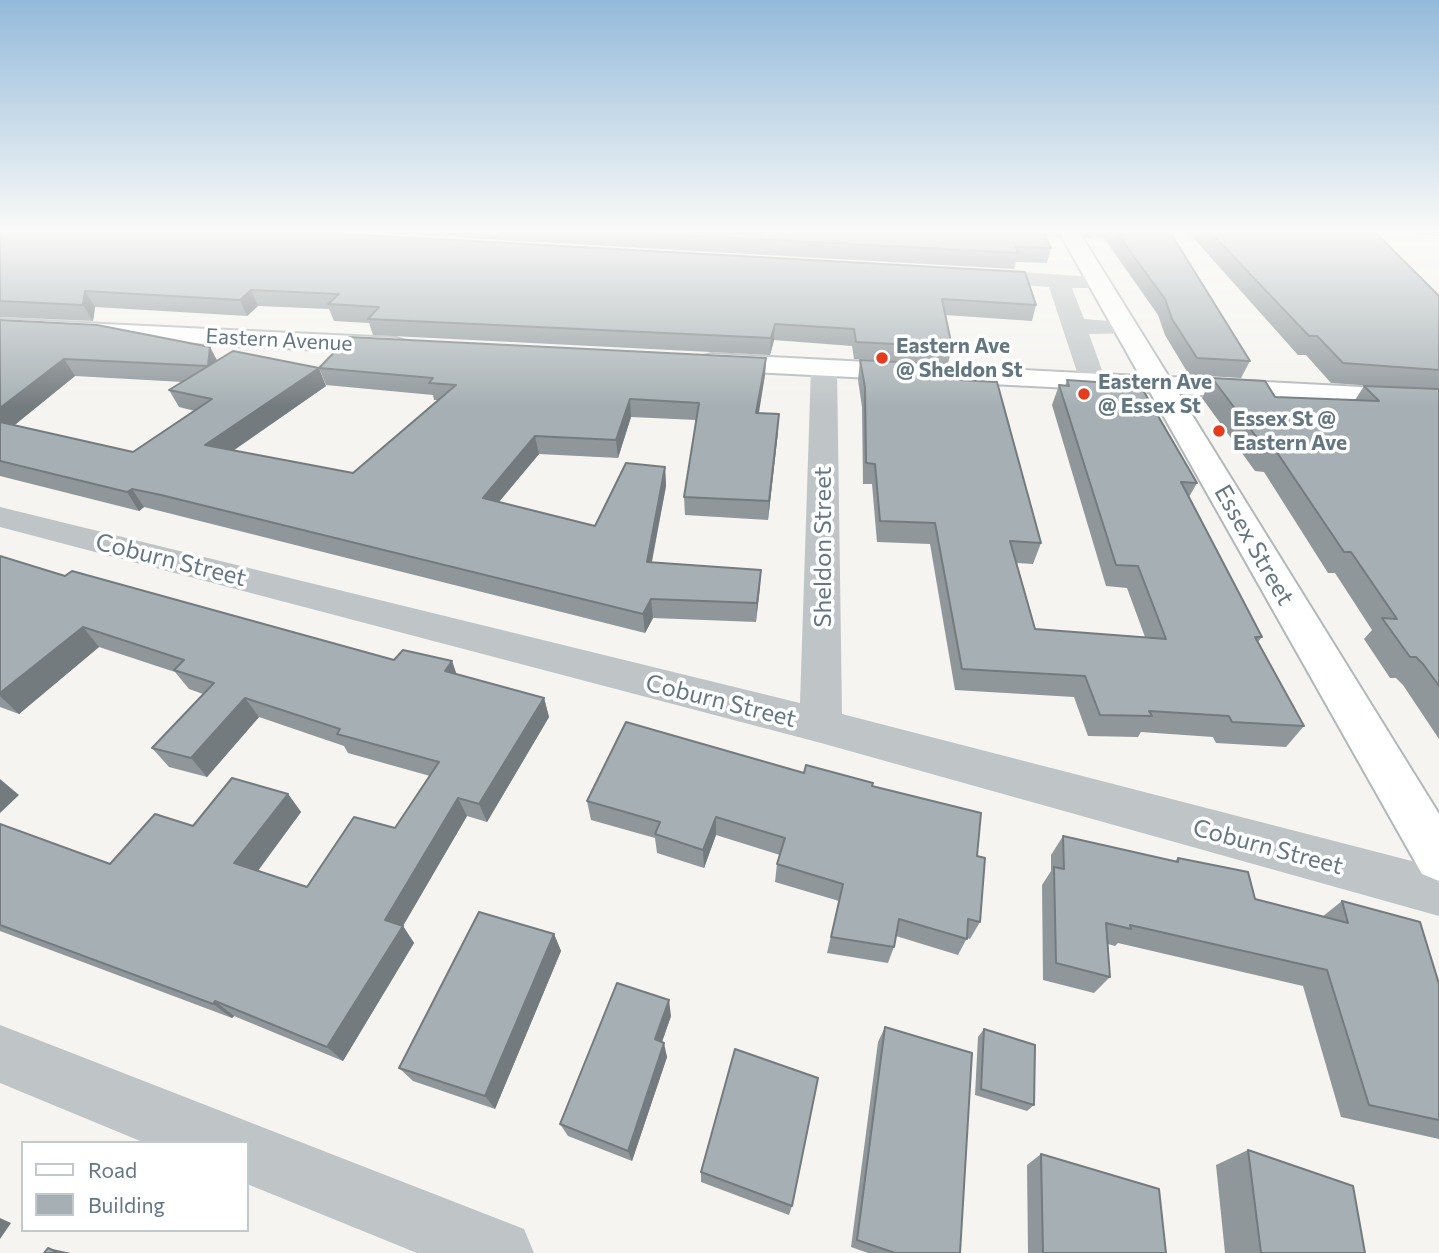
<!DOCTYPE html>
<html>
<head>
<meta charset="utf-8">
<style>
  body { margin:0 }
  #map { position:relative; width:1439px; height:1253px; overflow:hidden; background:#f5f4f0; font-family:Commissioner,sans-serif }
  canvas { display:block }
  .legend { position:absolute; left:21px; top:1141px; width:228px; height:91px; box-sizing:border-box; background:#fff; border:2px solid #c1c9cd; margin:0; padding:9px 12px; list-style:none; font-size:21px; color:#637782 }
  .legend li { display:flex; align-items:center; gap:14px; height:35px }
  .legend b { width:35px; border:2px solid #c1c9cd }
</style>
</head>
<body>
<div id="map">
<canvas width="1439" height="1253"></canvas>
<ul class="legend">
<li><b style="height:9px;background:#fff"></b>Road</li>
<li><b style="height:19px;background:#a6b0b4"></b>Building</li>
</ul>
</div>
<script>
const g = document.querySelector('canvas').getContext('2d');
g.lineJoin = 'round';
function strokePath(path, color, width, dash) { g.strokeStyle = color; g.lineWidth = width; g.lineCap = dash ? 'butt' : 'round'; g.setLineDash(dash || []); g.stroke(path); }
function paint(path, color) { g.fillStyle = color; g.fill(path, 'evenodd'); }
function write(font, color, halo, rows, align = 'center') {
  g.font = font + ' Commissioner,sans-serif'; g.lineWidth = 7; g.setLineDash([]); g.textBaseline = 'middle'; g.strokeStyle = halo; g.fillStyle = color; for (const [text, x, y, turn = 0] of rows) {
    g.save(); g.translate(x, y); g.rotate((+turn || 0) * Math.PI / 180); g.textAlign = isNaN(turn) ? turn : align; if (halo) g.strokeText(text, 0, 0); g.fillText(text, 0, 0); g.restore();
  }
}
const major = new Path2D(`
  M 1059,232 L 1079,232 L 1169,377 L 1439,391 L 1439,407 L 1179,394 L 1439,814 L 1439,881 L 1422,874 L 1150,392 L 712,370 L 703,368 L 699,362 L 703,356 L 712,354 L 1140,376 Z
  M 0,319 L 396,338 L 405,341 L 409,346 L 405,351 L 396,354 L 0,333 Z`);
strokePath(major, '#b2b7ba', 4);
paint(new Path2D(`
  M 976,269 L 1108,278 L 1111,283 L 1108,288 L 1072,288 L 1084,319 L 1135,323 L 1138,328 L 1135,333 L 1089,334 L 1106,381 L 1103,387 L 1083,387 L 1080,381 L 1049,287 L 968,281 L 965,276 L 968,271 Z
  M 824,360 L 833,362 L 837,368 L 842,714 L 1439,868 L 1439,916 L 821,743 L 0,527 L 0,507 L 800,703 L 811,368 L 815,362 Z
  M 0,1025 L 524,1229 L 534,1253 L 417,1253 L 247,1184 L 247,1143 L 145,1143 L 0,1083 Z`), '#bfc4c6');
paint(major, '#fff');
paint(new Path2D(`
  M 0,232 L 1036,305 L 1032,321 L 945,315 L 952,347 L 948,364 L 854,359 L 852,346 L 774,340 L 770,355 L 373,335 L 369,323 L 334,321 L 329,309 L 258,306 L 247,316 L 95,307 L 93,321 L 0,317 Z
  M 361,232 L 1061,232 L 1059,237 L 1045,237 L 1051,248 L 1047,263 L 1016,262 L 1014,269 Z
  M 1081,232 L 1170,232 L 1250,361 L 1241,378 L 1189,375 L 1165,335 L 1158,315 L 1104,238 L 1096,238 L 1094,234 L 1093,238 L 1086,238 Z
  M 1188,232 L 1375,232 L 1439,296 L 1439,739 L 1403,685 L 1396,678 L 1390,678 L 1364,639 L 1372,630 L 1335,573 L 1328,573 L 1264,472 L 1255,471 L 1202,398 L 1212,378 L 1275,397 L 1355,400 L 1364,386 L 1374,386 L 1331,383 L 1306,355 L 1298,355 Z
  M 1415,232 L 1439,232 L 1439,236 L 1420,235 Z
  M 0,320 L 217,361 L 326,386 L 233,451 L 353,473 L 438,400 L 434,400 L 433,395 L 326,385 L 319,368 L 766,358 L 765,375 L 758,413 L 778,432 L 768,520 L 685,515 L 684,497 L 696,420 L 631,417 L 618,458 L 539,454 L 499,502 L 595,526 L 665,467 L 666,486 L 652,562 L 761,570 L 756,622 L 653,618 L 645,633 L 172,514 L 144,507 L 139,511 L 0,476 ZM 75,376 L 183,382 L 169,390 L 179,407 L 195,411 L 133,452 L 14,425 Z
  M 860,360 L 960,380 L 1041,543 L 1033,564 L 1017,563 L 1035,629 L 1145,637 L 1127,588 L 1106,586 L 1052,405 L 1059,385 L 1065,386 L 1067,380 L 1197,483 L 1189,497 L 1262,637 L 1258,642 L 1304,726 L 1286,747 L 1216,743 L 1213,737 L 1141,732 L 1138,737 L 1088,736 L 1074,697 L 955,690 L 930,544 L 877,542 L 872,484 L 863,484 L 862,407 L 858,380 Z
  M 0,556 L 65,576 L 394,660 L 452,661 L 456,674 L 544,698 L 549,717 L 487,822 L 467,816 L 403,926 L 414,943 L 343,1061 L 234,1016 L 232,1018 L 0,931 L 0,824 L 110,864 L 193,826 L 288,794 L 301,812 L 258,871 L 307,887 L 395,828 L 430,776 L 348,753 L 344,746 L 259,717 L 207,777 L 169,767 L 152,748 L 203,694 L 189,689 L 175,672 L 99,647 L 19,714 L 0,707 Z
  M 804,773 L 872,786 L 977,856 L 980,922 L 970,939 L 967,938 L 958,955 L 896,936 L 894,947 L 888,963 L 827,953 L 839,901 L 775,882 L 777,864 L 780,855 L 716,835 L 704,868 L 657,853 L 655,838 L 591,820 L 587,801 Z
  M 1063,836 L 1174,862 L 1178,858 L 1255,899 L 1322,917 L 1342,901 L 1439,984 L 1439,1139 L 1341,1117 L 1303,986 L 1118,943 L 1115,946 L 1108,944 L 1110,977 L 1094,993 L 1043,980 L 1042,885 L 1051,871 L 1051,855 Z
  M 554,934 L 561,951 L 495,1109 L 413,1081 L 399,1068 Z
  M 671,1016 L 662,1042 L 667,1057 L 632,1161 L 568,1136 L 560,1124 Z
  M 885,1027 L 960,1253 L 868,1253 L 851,1247 L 878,1042 Z
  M 984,1029 L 1034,1105 L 1027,1111 L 975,1095 L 978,1037 Z
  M 1248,1150 L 1365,1253 L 1225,1253 L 1216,1165 Z
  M 1041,1154 L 1166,1253 L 1028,1253 L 1027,1165 Z
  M 701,1172 L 792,1206 L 789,1215 L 701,1182 Z`), '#8f979b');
paint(new Path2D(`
  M 251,290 L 258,306 L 247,316 L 240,300 Z
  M 85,291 L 95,307 L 93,321 L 83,305 Z
  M 775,324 L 774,340 L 770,355 L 771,338 Z
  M 210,347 L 219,364 L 208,366 Z
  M 766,358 L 765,375 L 756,431 L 756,413 Z
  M 64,359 L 75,376 L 0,437 L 0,408 Z
  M 319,368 L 326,386 L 215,463 L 205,445 Z
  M 630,399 L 631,417 L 618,458 L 616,440 Z
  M 779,414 L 778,432 L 768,520 L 769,501 Z
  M 535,436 L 539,454 L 487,516 L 483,498 Z
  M 665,467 L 666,486 L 648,580 L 647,562 Z
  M 132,489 L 144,507 L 139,511 L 127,492 Z
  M 761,570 L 760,588 L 756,622 L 757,603 Z
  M 651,599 L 653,618 L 645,633 L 643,614 Z
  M 83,627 L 99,647 L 19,714 L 0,696 L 0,693 Z
  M 452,661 L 459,681 L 445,671 Z
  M 245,698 L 259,717 L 207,777 L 191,758 Z
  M 544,698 L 549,717 L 487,822 L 479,804 Z
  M 0,779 L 19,795 L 0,813 Z
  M 288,794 L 301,812 L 250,881 L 234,863 Z
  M 458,798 L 467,816 L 397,936 L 385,920 Z
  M 716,817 L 716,835 L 704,868 L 703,850 Z
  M 403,926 L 414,943 L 343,1061 L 327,1047 Z
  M 554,934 L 561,951 L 495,1109 L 485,1096 Z
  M 669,1000 L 671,1016 L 658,1053 L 655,1039 Z
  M 215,1001 L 234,1016 L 232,1018 L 213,1004 Z
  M 664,1043 L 667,1057 L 632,1161 L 628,1151 Z
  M 0,1218 L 11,1223 L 0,1239 Z
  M 48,1248 L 71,1253 L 58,1253 Z`), '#747b7e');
const building = new Path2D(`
  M 0,232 L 313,232 L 1025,272 L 1036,305 L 942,299 L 952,347 L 856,342 L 854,329 L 775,324 L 771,338 L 368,319 L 379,307 L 328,304 L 339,294 L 251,290 L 240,300 L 85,291 L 83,305 L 0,301 Z
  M 623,232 L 1043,232 L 1051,248 L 1016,247 L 1018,253 Z
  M 1116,232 L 1170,232 L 1250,361 L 1197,358 L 1172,319 L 1165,299 Z
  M 1210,232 L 1375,232 L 1439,296 L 1439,370 L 1343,363 L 1317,336 L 1309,336 Z
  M 0,320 L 97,325 L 210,347 L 208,366 L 64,359 L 0,408 Z
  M 349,337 L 766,358 L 756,413 L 779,414 L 769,501 L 684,497 L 699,403 L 630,399 L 616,440 L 535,436 L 483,498 L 595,526 L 626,463 L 665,467 L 647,562 L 761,570 L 757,603 L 651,599 L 643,614 L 161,495 L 132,489 L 127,492 L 0,461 L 0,422 L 133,452 L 212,399 L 169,390 L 233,351 L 319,368 L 205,445 L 353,473 L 456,385 L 429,383 L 433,378 L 319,368 Z
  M 860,360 L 957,365 L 960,380 L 997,382 L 1041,543 L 1010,541 L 1035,629 L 1166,639 L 1138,566 L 1116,565 L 1059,385 L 1069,386 L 1067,380 L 1140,385 L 1197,483 L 1181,482 L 1262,637 L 1255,637 L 1304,726 L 1232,722 L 1229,716 L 1149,711 L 1152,716 L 1100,715 L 1085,676 L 962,669 L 935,523 L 880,521 L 875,464 L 866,463 L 865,387 Z
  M 1212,378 L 1265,381 L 1275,397 L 1379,401 L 1364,386 L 1439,389 L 1439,686 L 1423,664 L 1416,657 L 1410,657 L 1382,618 L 1397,619 L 1351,552 L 1344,552 L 1276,451 L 1267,451 Z
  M 0,556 L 65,576 L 72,571 L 394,660 L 403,650 L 452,661 L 445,671 L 544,698 L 479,804 L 458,798 L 385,920 L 403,926 L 327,1047 L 215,1001 L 213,1004 L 0,925 L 0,824 L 110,864 L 155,814 L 193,826 L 232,778 L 288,794 L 234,863 L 307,887 L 354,817 L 395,828 L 439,762 L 337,734 L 340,729 L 245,698 L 191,758 L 152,748 L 214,683 L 174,670 L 184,660 L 83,627 L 0,693 Z
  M 626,722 L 804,773 L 806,765 L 873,783 L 872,786 L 981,813 L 977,856 L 985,858 L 980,922 L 968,919 L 967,939 L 899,919 L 894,947 L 831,937 L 843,884 L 777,864 L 785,838 L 716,817 L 703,850 L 655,834 L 660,822 L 587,801 Z
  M 1063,836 L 1178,862 L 1178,858 L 1248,872 L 1255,899 L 1348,923 L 1342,901 L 1420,922 L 1439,984 L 1439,1120 L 1369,1105 L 1327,970 L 1130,925 L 1131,929 L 1106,923 L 1110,977 L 1056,963 L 1054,867 L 1064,869 Z
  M 479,912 L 554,934 L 485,1096 L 399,1068 Z
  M 617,983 L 669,1000 L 655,1039 L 664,1043 L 628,1151 L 560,1124 Z
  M 885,1027 L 972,1053 L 960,1253 L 895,1253 L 857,1240 Z
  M 984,1029 L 1035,1045 L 1034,1105 L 981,1089 Z
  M 735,1049 L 818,1078 L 792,1206 L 701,1172 Z
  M 1248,1150 L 1353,1186 L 1365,1253 L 1261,1253 Z
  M 1041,1154 L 1159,1189 L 1166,1253 L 1043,1253 Z
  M 48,1248 L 58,1253 L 44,1253 Z`);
paint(building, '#a6b0b4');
strokePath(building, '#747b7e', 2);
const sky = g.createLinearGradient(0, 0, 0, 407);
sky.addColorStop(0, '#93bada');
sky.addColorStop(0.57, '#fafaf8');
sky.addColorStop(1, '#fafaf800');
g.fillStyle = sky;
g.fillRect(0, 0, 1439, 407);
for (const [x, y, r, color] of [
  [882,358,7,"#e63c1e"],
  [1084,394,7,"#e63c1e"],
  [1219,431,7,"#e63c1e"]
]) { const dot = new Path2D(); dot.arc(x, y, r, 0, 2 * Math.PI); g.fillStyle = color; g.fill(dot); strokePath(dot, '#fff', 2.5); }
write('21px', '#637782', '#fff', [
  ["Eastern Avenue",279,340,3]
]);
write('bold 21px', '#637782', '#fff', [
  ["Eastern Ave",896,346],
  ["@ Sheldon St",896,370],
  ["Eastern Ave",1098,382],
  ["@ Essex St",1098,406],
  ["Essex St @",1233,419],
  ["Eastern Ave",1233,443]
], 'left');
write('24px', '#637782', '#fff', [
  ["Essex Street",1254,545,60],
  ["Sheldon Street",823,547,-90],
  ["Coburn Street",171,560,14],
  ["Coburn Street",721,701,14],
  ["Coburn Street",1268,847,15]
]);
</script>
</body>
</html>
